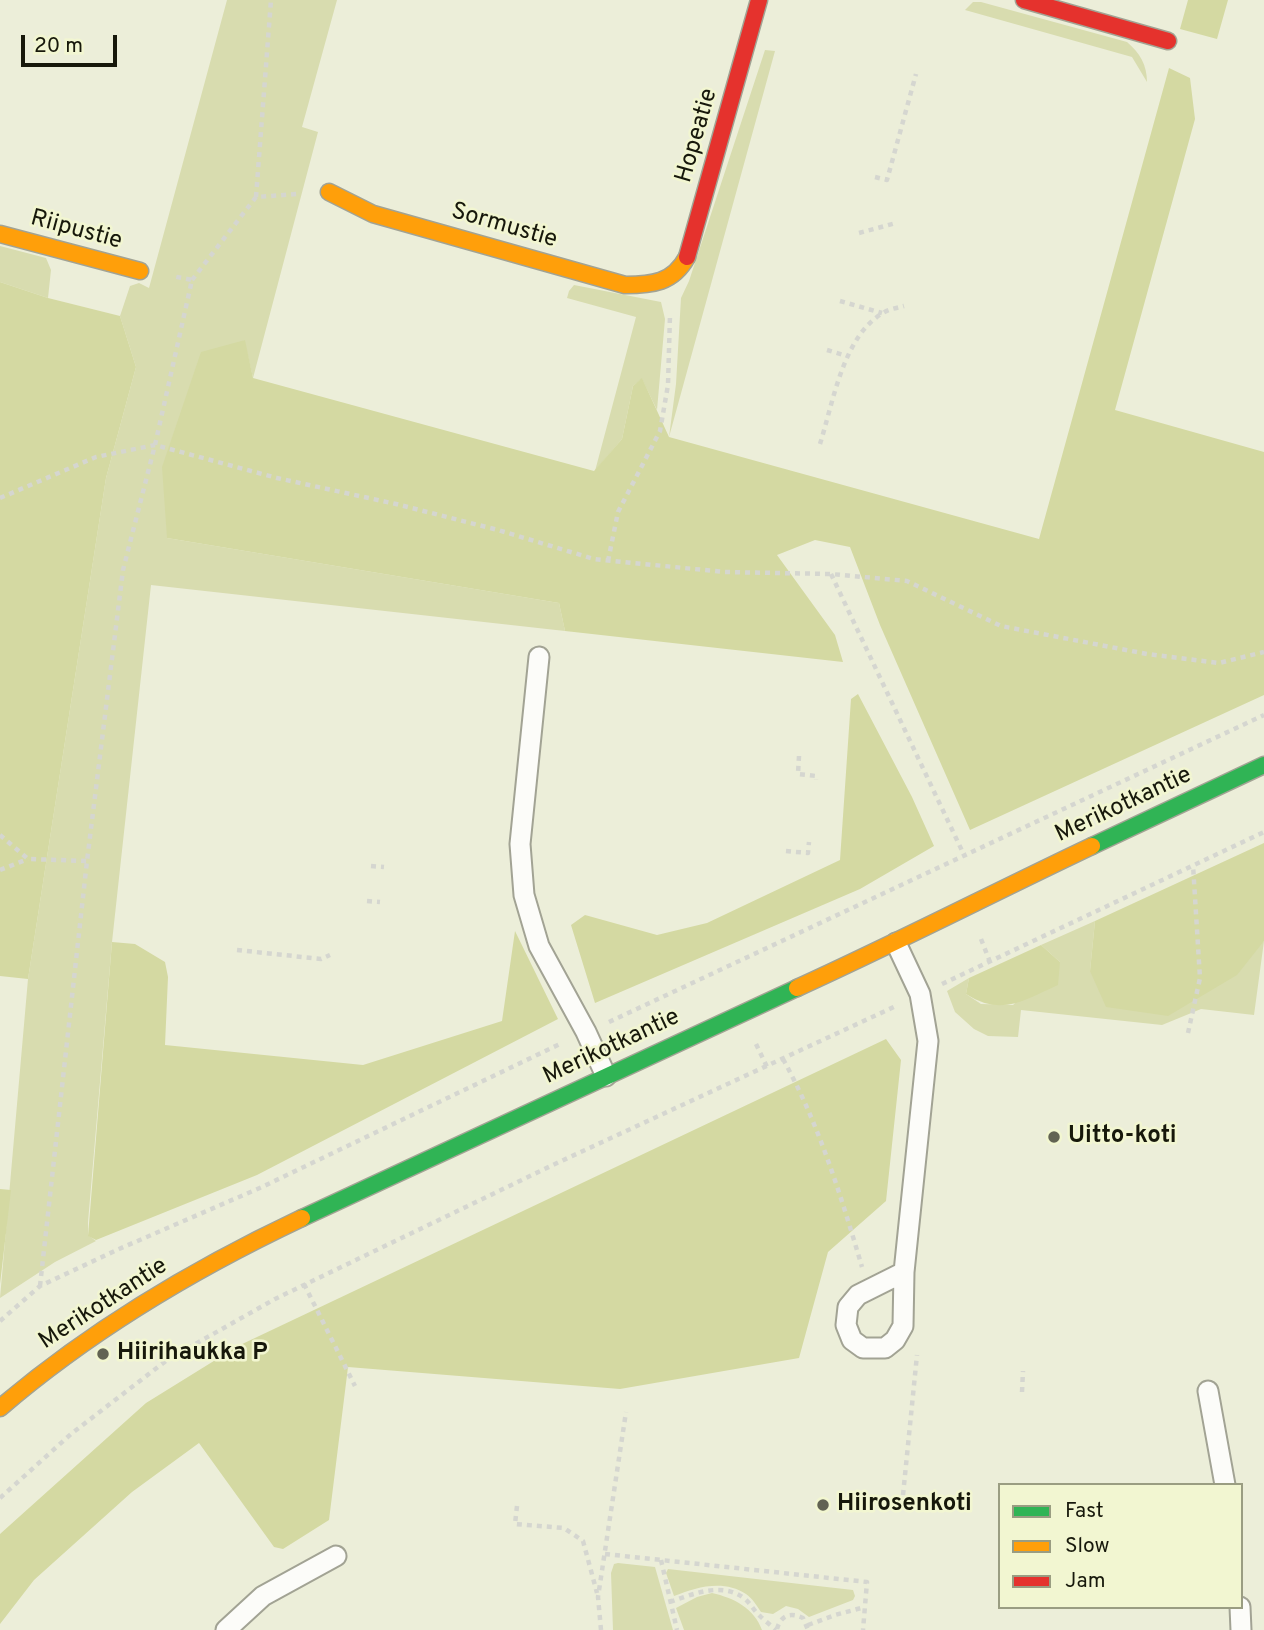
<!DOCTYPE html>
<html>
<head>
<meta charset="utf-8">
<style>
  body { margin:0 }
  #map { position:relative; width:1264px; height:1630px; overflow:hidden; background:#eceed9; font-family:Overpass,sans-serif }
  canvas { display:block }
  .legend { position:absolute; left:998px; top:1483px; width:245px; height:126px; box-sizing:border-box; background:#f2f6d1; border:2px solid #9a9d82; margin:0; padding:9px 12px; list-style:none; font-size:21px; color:#17180b }
  .legend li { display:flex; align-items:center; gap:14px; height:35px }
  .legend b { width:35px; border:2px solid #9a9d82 }
  .scale { position:absolute; left:21px; top:35px; width:96px; height:32px; box-sizing:border-box; border:4px solid #17180b; border-top:0; padding-left:9px; font-size:21px; line-height:24px; white-space:nowrap; color:#17180b; -webkit-text-stroke:5px #f2f6d1; paint-order:stroke }
</style>
</head>
<body>
<div id="map">
<canvas width="1264" height="1630"></canvas>
<ul class="legend">
<li><b style="height:9px;background:#30b455"></b>Fast</li>
<li><b style="height:9px;background:#ff9f0a"></b>Slow</li>
<li><b style="height:9px;background:#e5322d"></b>Jam</li>
</ul>
<div class="scale">20 m</div>
</div>
<script>
const g = document.querySelector('canvas').getContext('2d');
g.lineJoin = 'round';
function paint(path, color) { g.fillStyle = color; g.fill(path, 'evenodd'); }
function strokePath(path, color, width, dash) { g.strokeStyle = color; g.lineWidth = width; g.lineCap = dash ? 'butt' : 'round'; g.setLineDash(dash || []); g.stroke(path); }
function write(font, color, halo, rows, align = 'center') {
  g.font = font + ' Overpass,sans-serif'; g.lineWidth = 5; g.setLineDash([]); g.textBaseline = 'middle'; g.strokeStyle = halo; g.fillStyle = color; for (const [text, x, y, turn = 0] of rows) {
    g.save(); g.translate(x, y); g.rotate((+turn || 0) * Math.PI / 180); g.textAlign = isNaN(turn) ? turn : align; if (halo) g.strokeText(text, 0, 0); g.fillText(text, 0, 0); g.restore();
  }
}
paint(new Path2D(`
  M 227,0 L 337,0 L 302,127 L 318,132 L 253,378 L 244,340 L 167,538 L 559,603 L 565,631 L 151,585 L 112,942 L 88,1222 L 88,1235 L 96,1241 L 55,1262 L 0,1298 L 28,979 L 106,478 L 136,367 L 120,316 L 130,286 L 139,283 L 149,288 Z
  M 973,2 L 981,2 L 1127,42 C 1140,53 1147,65 1147,82 L 1132,57 L 965,10 Z
  M 765,50 L 775,51 L 669,437 L 676,384 L 681,298 L 689,281 Z
  M 0,246 L 46,258 L 51,270 L 48,298 L 0,282 Z
  M 574,285 L 661,302 L 665,319 L 657,410 L 642,379 L 633,386 L 622,439 L 595,471 L 636,317 L 567,298 L 569,291 Z
  M 1095,921 L 1090,971 L 1260,944 L 1264,941 L 1254,1015 L 1201,1009 L 1162,1025 L 1021,1010 L 1018,1037 L 988,1036 L 974,1029 L 955,1012 L 947,991 L 969,978 L 966,994 L 981,1004 L 1013,1005 L 1060,962 L 1041,945 Z
  M 618,1563 L 655,1567 L 673,1630 L 613,1630 L 611,1573 L 614,1564 Z
  M 668,1569 L 853,1590 L 855,1596 L 853,1600 L 809,1617 L 798,1609 L 786,1606 L 773,1614 L 761,1612 C 757,1606 752,1598 746,1594 C 724,1579 696,1587 674,1596 L 666,1573 Z
  M 712,1593 C 734,1598 754,1608 762,1630 L 684,1630 L 676,1608 L 697,1597 Z`), '#d8dcaf');
paint(new Path2D(`
  M 1188,0 L 1228,0 L 1217,39 L 1180,29 Z
  M 1169,68 L 1190,78 L 1195,119 L 1115,410 L 1264,452 L 1264,695 L 970,830 L 880,625 L 850,547 L 815,540 L 777,555 L 835,635 L 843,662 L 565,631 L 559,603 L 167,538 L 162,467 L 201,352 L 245,340 L 253,378 L 594,471 L 622,439 L 633,386 L 642,378 L 669,437 L 1039,539 Z
  M 0,282 L 48,298 L 120,316 L 136,367 L 106,478 L 28,979 L 0,976 Z
  M 858,694 L 912,797 L 934,846 L 860,889 L 595,1003 L 571,925 L 585,915 L 657,935 L 707,923 L 840,860 L 851,699 Z
  M 1264,843 L 1264,941 L 1237,975 L 1168,1016 L 1106,1007 L 1090,971 L 1095,921 Z
  M 515,931 L 558,1019 L 257,1175 L 96,1240 L 88,1236 L 112,942 L 135,944 L 165,962 L 168,977 L 165,1045 L 363,1065 L 502,1021 Z
  M 1041,945 L 1060,962 L 1058,985 C 1024,1000 1002,1017 966,994 L 969,978 Z
  M 886,1039 L 901,1060 L 886,1201 L 828,1252 L 799,1358 L 620,1389 L 348,1367 L 329,1520 L 283,1549 L 274,1547 L 199,1443 L 132,1492 L 34,1580 L 0,1624 L 0,1534 L 146,1403 L 238,1346 Z
  M 0,1189 L 11,1190 L 0,1284 Z`), '#d4d9a2');
const lane = new Path2D(`
  M 539,657 L 520,844 L 524,895 L 539,946 L 586,1032 L 606,1076
  M 896,943 L 920,994 L 928,1041 L 904,1272 L 903,1326 L 895,1340 L 885,1348 L 863,1348 L 852,1340 L 846,1325 L 848,1307 L 858,1295 L 904,1272
  M 1208,1391 L 1225,1485
  M 1240,1607 L 1241,1630
  M 226,1630 L 263,1596 L 336,1556`);
const fast = new Path2D(`
  M 1092,846 L 1264,765
  M 302,1218 L 797,988`);
const slow = new Path2D(`
  M 329,192 L 373,214 L 625,285 C 652,285 673,283 687,257
  M 0,234 L 140,271
  M 797,988 C 896,943 993,893 1092,846
  M 0,1408 C 91,1330 194,1269 302,1218`);
const jam = new Path2D(`
  M 1024,0 L 1168,41
  M 687,257 L 759,0`);
strokePath(lane, '#a2a394', 23);
strokePath(fast, '#a2a394', 19);
strokePath(slow, '#a2a394', 19);
strokePath(jam, '#a2a394', 19);
strokePath(new Path2D(`
  M 875,177 L 887,180 L 916,74
  M 256,197 L 271,0
  M 859,233 L 896,223
  M 192,280 L 256,197 L 297,194
  M 840,301 L 882,313
  M 827,350 L 847,356
  M 820,444 C 833,403 843,336 883,313 C 889,309 897,308 904,306
  M 0,498 L 96,457 L 155,445 L 277,478 L 396,504 L 498,530 L 594,559 L 724,572 L 831,574 L 907,581 L 1001,626 L 1147,654 L 1219,663 L 1264,652
  M 608,561 L 618,512 L 660,431 L 668,385 L 670,315
  M 831,574 L 965,857
  M 799,756 L 798,774 L 816,776 L 816,780
  M 0,835 L 28,859 L 87,861
  M 786,851 L 808,853 L 809,842
  M 371,866 L 384,867
  M 0,870 L 28,859
  M 367,901 L 380,902
  M 981,939 L 990,962
  M 237,950 L 321,959 L 330,955
  M 942,984 L 1264,832
  M 609,1022 L 1264,715
  M 1188,1033 L 1200,978 L 1193,865
  M 756,1044 L 767,1067
  M 783,1059 C 819,1124 841,1196 862,1267
  M 304,1284 L 355,1386
  M 40,1286 L 87,861 L 123,570 L 155,445 L 192,280 L 172,276
  M 0,1321 L 40,1286 L 119,1249 L 262,1187 L 562,1043
  M 1022,1392 L 1023,1371
  M 903,1495 L 917,1355
  M 0,1498 L 71,1434 L 167,1360 L 275,1299 L 557,1163 L 896,1006
  M 517,1506 L 515,1524 L 564,1528 L 583,1541 L 597,1593
  M 605,1554 L 867,1582 L 863,1630
  M 661,1560 L 677,1630
  M 670,1602 C 693,1594 723,1581 745,1599 C 751,1604 754,1611 760,1616 C 765,1621 772,1626 776,1630
  M 808,1625 L 835,1615 L 865,1607
  M 777,1629 C 781,1615 790,1612 803,1618 L 808,1630
  M 601,1630 L 598,1597 L 626,1412`), '#d5d6d0', 4.5, [5, 5]);
strokePath(lane, '#fcfcf9', 19);
strokePath(fast, '#30b455', 16);
strokePath(slow, '#ff9f0a', 16);
strokePath(jam, '#e5322d', 16);
for (const [x, y, r, color] of [
  [1054,1137,7,"#626353"],
  [103,1354,7,"#626353"],
  [823,1505,7,"#626353"]
]) { const dot = new Path2D(); dot.arc(x, y, r, 0, 2 * Math.PI); g.fillStyle = color; g.fill(dot); strokePath(dot, '#f2f6d1', 2.5); }
write('24px', '#17180b', '#f2f6d1', [
  ["Hopeatie",698,136,-74],
  ["Sormustie",504,227,16],
  ["Riipustie",76,231,15],
  ["Merikotkantie",1124,806,-25],
  ["Merikotkantie",612,1048,-25],
  ["Merikotkantie",104,1305,-33]
]);
write('bold 24px', '#17180b', '#f2f6d1', [
  ["Uitto-koti",1068,1137],
  ["Hiirihaukka P",117,1354],
  ["Hiirosenkoti",837,1505]
], 'left');
</script>
</body>
</html>
